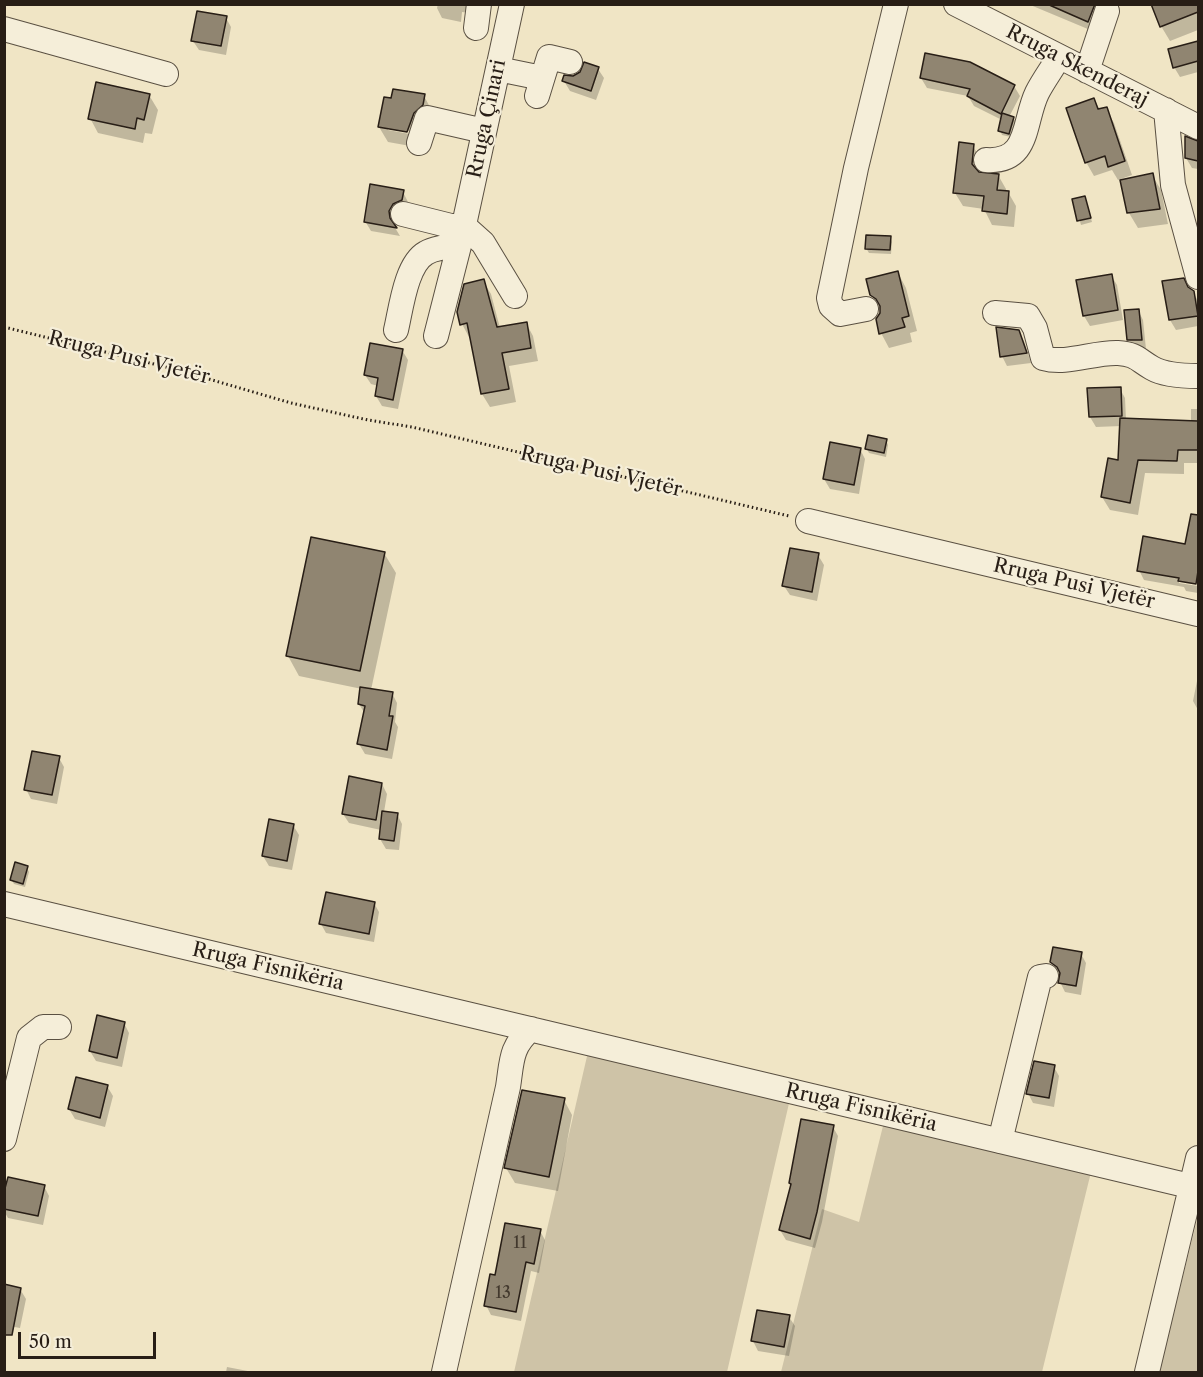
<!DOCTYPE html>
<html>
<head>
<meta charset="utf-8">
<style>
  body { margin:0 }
  #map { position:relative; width:1203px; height:1377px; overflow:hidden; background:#f0e5c5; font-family:"Libre Caslon Text",serif }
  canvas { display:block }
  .frame { position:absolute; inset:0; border:6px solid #281e16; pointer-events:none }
  .scale { position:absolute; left:18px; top:1332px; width:138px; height:27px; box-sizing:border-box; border:3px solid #281e16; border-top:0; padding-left:8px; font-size:18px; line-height:21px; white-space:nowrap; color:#281e16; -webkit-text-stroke:4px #f5eed9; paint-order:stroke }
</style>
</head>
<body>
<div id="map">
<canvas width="1203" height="1377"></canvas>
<div class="frame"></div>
<div class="scale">50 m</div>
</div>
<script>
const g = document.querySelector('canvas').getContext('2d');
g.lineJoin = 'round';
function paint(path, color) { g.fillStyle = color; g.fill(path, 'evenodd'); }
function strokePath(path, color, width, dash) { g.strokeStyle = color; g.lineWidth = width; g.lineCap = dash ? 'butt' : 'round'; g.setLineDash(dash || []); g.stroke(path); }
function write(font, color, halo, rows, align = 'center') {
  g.font = font + ' "Libre Caslon Text",serif'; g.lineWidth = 4.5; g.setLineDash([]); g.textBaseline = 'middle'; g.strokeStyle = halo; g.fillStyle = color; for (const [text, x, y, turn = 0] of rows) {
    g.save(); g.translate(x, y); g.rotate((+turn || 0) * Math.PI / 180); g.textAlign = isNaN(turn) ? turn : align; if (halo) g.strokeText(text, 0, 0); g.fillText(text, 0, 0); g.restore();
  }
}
paint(new Path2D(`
  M 588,1052 L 790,1099 L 727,1372 L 514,1372 Z
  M 884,1122 L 1092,1168 L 1042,1372 L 781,1372 L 822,1209 L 859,1222 Z
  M 1198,1216 L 1198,1372 L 1159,1372 Z`), '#cec3a7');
paint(new Path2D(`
  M 438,4 L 474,4 L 470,13 L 462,12 L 461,22 L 442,18 L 437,8 Z
  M 1028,4 L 1104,4 L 1095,32 Z
  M 1194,4 L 1198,13 L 1198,30 L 1170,41 L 1161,26 Z
  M 226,18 L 231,27 L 226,55 L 199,50 L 193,41 Z
  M 1198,43 L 1198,72 L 1180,77 L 1174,67 L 1170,50 Z
  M 598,69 L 604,78 L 596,100 L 570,91 L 564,81 Z
  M 921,78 L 1014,86 L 1020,96 L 1009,117 L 1013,118 L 1016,122 L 1011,137 L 1002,135 L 1000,130 L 1002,120 L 974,106 L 968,96 L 927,88 Z
  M 149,95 L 158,110 L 152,134 L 145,133 L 143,143 L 98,133 L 90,118 Z
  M 424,96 L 432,111 L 416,147 L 388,142 L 379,127 L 393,100 ZM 388,127 L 415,132 L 415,135 L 388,130 Z
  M 1094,99 L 1100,110 L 1106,109 L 1114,123 L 1132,175 L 1118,180 L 1112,170 L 1094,176 L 1086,162 Z
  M 1186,138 L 1198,143 L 1198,169 L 1192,168 L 1186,158 Z
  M 973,146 L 981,160 L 979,174 L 998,175 L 1006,189 L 1006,192 L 1008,192 L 1016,206 L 1014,227 L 992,225 L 984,209 L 963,206 L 955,193 Z
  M 1152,175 L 1161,190 L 1168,224 L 1138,228 L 1129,213 L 1122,181 Z
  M 403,192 L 408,202 L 407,210 L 398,213 L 394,222 L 394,226 L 400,236 L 371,231 L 365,221 Z
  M 1085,198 L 1092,222 L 1081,225 L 1074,200 Z
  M 890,237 L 892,242 L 891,254 L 869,253 L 866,248 Z
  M 898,273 L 906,288 L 917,331 L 910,333 L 912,342 L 889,348 L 881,333 L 881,311 L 872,295 Z
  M 1111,275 L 1117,285 L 1123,320 L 1090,326 L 1084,316 L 1078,281 Z
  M 483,281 L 491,294 L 500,328 L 526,323 L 533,336 L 538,361 L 509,366 L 516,402 L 490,407 L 482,394 L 471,337 L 469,337 L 462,324 Z
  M 1164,283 L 1193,292 L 1198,301 L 1198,326 L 1176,330 L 1170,320 Z
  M 1138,310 L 1143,320 L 1146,349 L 1134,349 L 1129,339 Z
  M 1018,331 L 1024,341 L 1031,363 L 1007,366 L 1002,356 Z
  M 402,350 L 408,360 L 398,409 L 382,406 L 376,396 L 378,386 L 371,384 L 365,375 Z
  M 1120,389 L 1125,398 L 1126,420 L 1191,422 L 1191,409 L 1198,409 L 1198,463 L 1184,463 L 1184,474 L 1145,473 L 1138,515 L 1110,510 L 1102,497 L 1119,461 L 1121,426 L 1096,427 L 1090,417 L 1089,390 Z
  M 886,440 L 888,445 L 886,457 L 869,453 L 867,449 Z
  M 860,449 L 865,459 L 859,494 L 830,489 L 824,479 Z
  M 1189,533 L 1198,535 L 1198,583 L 1179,580 L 1179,583 L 1198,586 L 1198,593 L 1186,591 L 1184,587 L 1144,580 L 1139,570 L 1187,546 Z
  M 384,553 L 396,573 L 371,690 L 392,693 L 397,703 L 395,722 L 398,727 L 392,759 L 365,754 L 359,744 L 365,714 L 359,704 L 362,689 L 299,676 L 288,656 Z
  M 818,555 L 824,565 L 817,601 L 790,595 L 784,586 Z
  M 1198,676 L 1198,710 L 1193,701 Z
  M 59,758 L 64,767 L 57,804 L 31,799 L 26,789 Z
  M 382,784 L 387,794 L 384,812 L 397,814 L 402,824 L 399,850 L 386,849 L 380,839 L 381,830 L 349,823 L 343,814 Z
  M 293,825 L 299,835 L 292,870 L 269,866 L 263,856 Z
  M 27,868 L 29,872 L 25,887 L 14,884 L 11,879 Z
  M 374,903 L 379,912 L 374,942 L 326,933 L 321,924 Z
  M 1081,954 L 1086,963 L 1081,995 L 1065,992 L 1060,982 L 1061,975 L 1057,972 L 1051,962 Z
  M 124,1023 L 129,1033 L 122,1067 L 96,1061 L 90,1051 Z
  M 1054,1067 L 1059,1076 L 1054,1107 L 1033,1103 L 1028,1093 Z
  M 107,1086 L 113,1096 L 105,1127 L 75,1119 L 69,1109 Z
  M 564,1100 L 572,1115 L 558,1191 L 515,1183 L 506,1168 Z
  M 833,1127 L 838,1136 L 822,1222 L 815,1248 L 786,1240 L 780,1230 L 792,1186 L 790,1183 Z
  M 44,1186 L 49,1196 L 43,1225 L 8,1218 L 4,1211 L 4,1199 Z
  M 540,1231 L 545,1240 L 539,1273 L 531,1271 L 521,1321 L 491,1315 L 486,1305 L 496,1277 Z
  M 20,1289 L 26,1299 L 20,1328 L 4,1325 Z
  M 789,1317 L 795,1326 L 789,1356 L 758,1351 L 753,1341 Z
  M 227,1367 L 253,1372 L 254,1372 L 226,1372 Z`), '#0003');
const building = new Path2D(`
  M 1047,4 L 1095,4 L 1088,22 Z
  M 1151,4 L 1198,4 L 1198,12 L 1160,27 Z
  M 197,11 L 227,16 L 221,46 L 191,41 Z
  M 1198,41 L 1198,61 L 1173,68 L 1168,49 Z
  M 925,53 L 970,62 L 1015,85 L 1001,114 L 967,96 L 970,89 L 920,78 Z
  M 584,62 L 599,67 L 591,91 L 562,81 L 564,75 L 573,76 L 580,72 Z
  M 96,82 L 150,94 L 144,120 L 137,118 L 135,129 L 88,119 Z
  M 393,89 L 425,94 L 423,105 L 414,113 L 407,132 L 378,127 L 384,97 L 391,98 Z
  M 1094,98 L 1098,109 L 1107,107 L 1125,161 L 1108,167 L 1105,156 L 1085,163 L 1066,108 Z
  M 1002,113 L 1014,117 L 1009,134 L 998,131 Z
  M 1185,136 L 1198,141 L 1198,161 L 1185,158 Z
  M 959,142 L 974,144 L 972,164 L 979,172 L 999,174 L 997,190 L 1009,191 L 1007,214 L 982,211 L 984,196 L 953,193 Z
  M 1153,173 L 1160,209 L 1127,213 L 1120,180 Z
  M 370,184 L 404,190 L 402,200 L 393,204 L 389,211 L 390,218 L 397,228 L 364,222 Z
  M 1085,196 L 1091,218 L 1077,221 L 1072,199 Z
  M 866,235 L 891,236 L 890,250 L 865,249 Z
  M 898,271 L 909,316 L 902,318 L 905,327 L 879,334 L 876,319 L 880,313 L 880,306 L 876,299 L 870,295 L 866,279 Z
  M 1112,274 L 1118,310 L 1083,316 L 1076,280 Z
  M 1184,278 L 1188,287 L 1194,291 L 1198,316 L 1169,320 L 1162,281 Z
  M 484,279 L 497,327 L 527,322 L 531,348 L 502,353 L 509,389 L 481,394 L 467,323 L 460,325 L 457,312 L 464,284 Z
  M 1139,309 L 1142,340 L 1127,340 L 1124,310 Z
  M 996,327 L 1019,330 L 1027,353 L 1000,357 Z
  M 370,343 L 403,349 L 393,400 L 375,396 L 378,378 L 364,375 Z
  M 1121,387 L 1122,416 L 1089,417 L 1087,388 Z
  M 1120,418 L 1198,421 L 1198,450 L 1178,450 L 1177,461 L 1138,460 L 1130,503 L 1101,497 L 1108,458 L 1118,460 Z
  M 868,435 L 887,439 L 884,453 L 865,449 Z
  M 830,442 L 861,448 L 854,485 L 823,479 Z
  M 1191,514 L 1198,515 L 1198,571 L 1196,584 L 1178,581 L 1179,578 L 1137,571 L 1143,536 L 1185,544 Z
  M 311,537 L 385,552 L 360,671 L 286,656 Z
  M 790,548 L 819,553 L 812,592 L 782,586 Z
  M 360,687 L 393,692 L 389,716 L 393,716 L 387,750 L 357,744 L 365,706 L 358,704 Z
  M 32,751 L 60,756 L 52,795 L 24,790 Z
  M 349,776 L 382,783 L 376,820 L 342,814 Z
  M 382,811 L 398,813 L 394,841 L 379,839 Z
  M 269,819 L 294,824 L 287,861 L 262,856 Z
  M 15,862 L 28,866 L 23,884 L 10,880 Z
  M 326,892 L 375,902 L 369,934 L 319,924 Z
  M 1053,947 L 1082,952 L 1076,986 L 1058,983 L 1060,973 L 1057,967 L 1050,962 Z
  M 97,1015 L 125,1022 L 117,1058 L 89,1051 Z
  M 1034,1061 L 1055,1065 L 1049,1098 L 1026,1094 Z
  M 76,1077 L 108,1085 L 100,1118 L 68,1109 Z
  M 522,1090 L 565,1098 L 549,1177 L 504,1168 Z
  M 801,1119 L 834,1125 L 817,1212 L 810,1239 L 779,1230 L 791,1184 L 789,1183 Z
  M 8,1177 L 45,1185 L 38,1216 L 4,1209 L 4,1192 Z
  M 505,1223 L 541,1229 L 534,1264 L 526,1262 L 516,1312 L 484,1306 L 490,1274 L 495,1275 Z
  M 4,1284 L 21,1288 L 12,1335 L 4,1335 Z
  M 757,1310 L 790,1315 L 784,1347 L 751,1341 Z`);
paint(building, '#908571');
strokePath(building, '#281e16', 1.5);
const minor = new Path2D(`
  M 956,4 L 1198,127
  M 476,28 L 479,4
  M 4,29 L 166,74
  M 498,69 L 542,78
  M 1087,71 L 1107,11
  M 537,96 L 549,57 L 570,62
  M 1166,110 L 1173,185 L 1198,277
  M 419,143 L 427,118 L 484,131
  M 986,160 C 1030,163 1023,122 1037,93 C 1043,81 1052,69 1059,57
  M 403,214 L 451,226 L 464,226 L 483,243 L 515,296
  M 866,309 L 840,314 L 831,306 L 829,298 L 856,168 L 896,4
  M 995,313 L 1028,316 L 1035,328 L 1043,358 C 1067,365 1093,352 1118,353 C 1136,354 1138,360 1152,368 C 1164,375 1185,376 1198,376
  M 396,330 C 401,309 406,264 426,253 C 434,248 440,249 448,246 C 453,244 458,238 462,234
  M 436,336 L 462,234 L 512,4
  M 808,521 L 1198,614
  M 4,904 L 1198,1188
  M 4,1139 L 29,1038 L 43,1027 L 59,1027
  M 1000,1141 L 1040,977 L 1046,976
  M 444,1372 L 508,1087 C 512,1062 510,1047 531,1029
  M 1147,1372 L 1198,1158`);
strokePath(minor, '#5a5042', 26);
strokePath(new Path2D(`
  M 4,327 L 178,370 L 291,403 L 368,420 L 412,427 L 789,516`), '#281e16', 3, [1.5, 3]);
strokePath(minor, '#f5eed9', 24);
write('16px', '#42382d', null, [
  ["11",520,1243],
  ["13",503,1293]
]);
write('20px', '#281e16', '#f5eed9', [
  ["Rruga Skenderaj",1077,66,27],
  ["Rruga Çinari",487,119,-78],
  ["Rruga Pusi Vjetër",129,358,14],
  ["Rruga Pusi Vjetër",601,472,13],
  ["Rruga Pusi Vjetër",1074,584,13],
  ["Rruga Fisnikëria",268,967,13],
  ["Rruga Fisnikëria",861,1108,13]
]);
</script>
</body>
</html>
